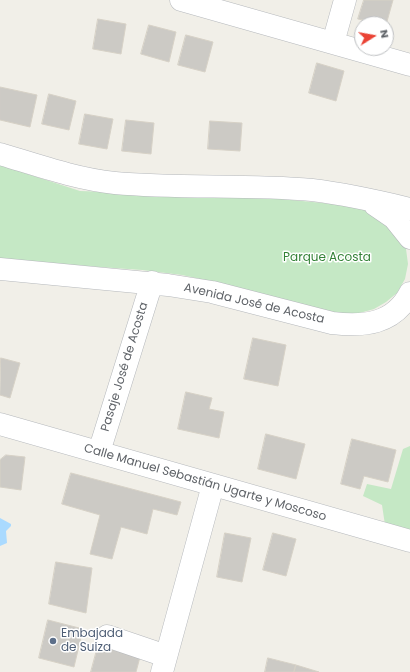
<!DOCTYPE html>
<html>
<head>
<meta charset="utf-8">
<style>
  body { margin:0 }
  #map { position:relative; width:410px; height:672px; overflow:hidden; background:#f1efe8; font-family:Poppins,sans-serif }
  canvas { display:block }
  .north { position:absolute; left:354px; top:16px; width:40px; height:40px; box-sizing:border-box; background:#fff; border:1px solid #bfc1c3; border-radius:50%; rotate:79deg; font-size:11px; font-weight:700; line-height:16px; text-align:center; color:#5f6368 }
  .north::after { content:''; display:block; margin:auto; width:14px; height:18px; background:#ea4335; clip-path:polygon(50% 0,100% 100%,50% 72%,0 100%) }
</style>
</head>
<body>
<div id="map">
<canvas width="410" height="672"></canvas>
<div class="north">N</div>
</div>
<script>
const g = document.querySelector('canvas').getContext('2d');
g.lineJoin = 'round';
function paint(path, color) { g.fillStyle = color; g.fill(path, 'evenodd'); }
function strokePath(path, color, width, dash) { g.strokeStyle = color; g.lineWidth = width; g.lineCap = dash ? 'butt' : 'round'; g.setLineDash(dash || []); g.stroke(path); }
function write(font, color, halo, rows, align = 'center') {
  g.font = font + ' Poppins,sans-serif'; g.lineWidth = 3; g.setLineDash([]); g.textBaseline = 'middle'; g.strokeStyle = halo; g.fillStyle = color; for (const [text, x, y, turn = 0] of rows) {
    g.save(); g.translate(x, y); g.rotate((+turn || 0) * Math.PI / 180); g.textAlign = isNaN(turn) ? turn : align; if (halo) g.strokeText(text, 0, 0); g.fillText(text, 0, 0); g.restore();
  }
}
paint(new Path2D(`
  M 0,165 L 80,191 L 271,198 L 354,206 L 381,215 L 399,233 L 406,249 L 408,264 L 405,279 L 397,293 L 386,302 L 374,309 L 356,314 L 335,313 L 214,282 L 182,275 L 142,270 L 0,260 Z
  M 410,446 L 410,532 L 385,525 L 382,505 L 363,496 L 367,484 L 391,489 L 403,449 Z`), '#c5e8c5');
paint(new Path2D(`
  M 0,518 L 11,524 L 11,526 L 6,531 L 7,543 L 0,546 Z`), '#aadaff');
const building = new Path2D(`
  M 364,0 L 393,0 L 386,25 L 358,19 Z
  M 98,19 L 126,24 L 121,54 L 93,49 Z
  M 149,25 L 176,32 L 169,62 L 141,54 Z
  M 186,35 L 213,42 L 205,72 L 178,65 Z
  M 317,63 L 344,71 L 336,101 L 309,93 Z
  M 0,87 L 37,95 L 30,127 L 0,120 Z
  M 49,94 L 76,101 L 69,130 L 42,124 Z
  M 85,114 L 113,119 L 107,149 L 79,144 Z
  M 126,120 L 154,123 L 151,154 L 122,151 Z
  M 210,121 L 242,123 L 240,151 L 208,149 Z
  M 253,338 L 286,345 L 278,386 L 244,379 Z
  M 1,358 L 20,363 L 10,398 L 0,395 Z
  M 186,392 L 212,398 L 209,409 L 224,412 L 219,438 L 178,429 Z
  M 266,434 L 305,444 L 296,479 L 258,469 Z
  M 352,439 L 396,450 L 388,482 L 364,476 L 360,489 L 341,484 Z
  M 6,455 L 25,457 L 21,490 L 0,487 L 0,460 Z
  M 71,473 L 181,502 L 177,515 L 153,509 L 147,534 L 121,527 L 112,559 L 90,554 L 100,515 L 62,504 Z
  M 225,533 L 251,538 L 242,582 L 217,577 Z
  M 273,533 L 296,539 L 286,576 L 263,570 Z
  M 56,562 L 92,568 L 86,613 L 49,604 Z
  M 48,620 L 83,629 L 74,667 L 39,658 Z
  M 98,646 L 140,657 L 136,672 L 91,672 Z
  M 268,658 L 296,665 L 294,672 L 265,672 Z
  M 296,665 L 319,672 L 294,672 Z`);
paint(building, '#cccac5');
strokePath(building, '#d6d1c6', 1);
const minor = new Path2D(`
  M 181,0 L 410,65
  M 333,43 L 345,0
  M 0,154 C 37,165 76,179 115,183 C 180,189 246,184 312,190 C 345,194 377,201 410,209
  M 375,205 L 394,218 L 410,238
  M 0,269 L 168,285 L 212,292 L 332,323 C 364,327 394,324 410,293
  M 0,424 L 410,541
  M 99,452 L 152,282
  M 107,636 L 166,656
  M 162,672 L 213,485`);
strokePath(minor, '#b5b8bc', 23);
strokePath(minor, '#fff', 22);
for (const [x, y, r, color] of [
  [53,641,4,"#5c6f8a"]
]) { const dot = new Path2D(); dot.arc(x, y, r, 0, 2 * Math.PI); g.fillStyle = color; g.fill(dot); strokePath(dot, '#fff', 1.5); }
write('12px', '#348238', '#fff', [
  ["Parque Acosta",327,258]
]);
write('12px', '#5f6368', '#fff', [
  ["Avenida José de Acosta",254,304,13],
  ["Pasaje José de Acosta",125,367,-73],
  ["Calle Manuel Sebastián Ugarte y Moscoso",205,483,16]
]);
write('12px', '#4e5e75', '#fff', [
  ["Embajada",61,634],
  ["de Suiza",61,648]
], 'left');
</script>
</body>
</html>
